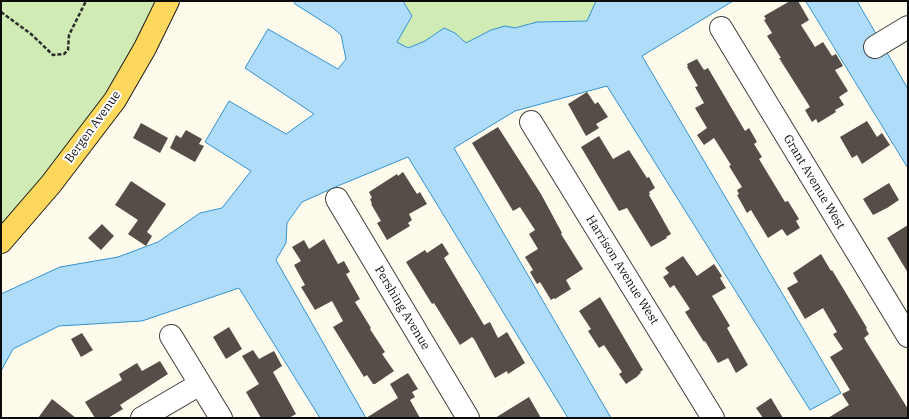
<!DOCTYPE html>
<html>
<head>
<meta charset="utf-8">
<style>
  body { margin:0 }
  #map { position:relative; width:909px; height:419px; overflow:hidden; background:#fffbec; font-family:"IBM Plex Serif",serif }
  canvas { display:block }
  .frame { position:absolute; inset:0; border:2px solid #0c0c0c; pointer-events:none }
</style>
</head>
<body>
<div id="map">
<canvas width="909" height="419"></canvas>
<div class="frame"></div>
</div>
<script>
const g = document.querySelector('canvas').getContext('2d');
g.lineJoin = 'round';
function paint(path, color) { g.fillStyle = color; g.fill(path, 'evenodd'); }
function strokePath(path, color, width, dash) { g.strokeStyle = color; g.lineWidth = width; g.lineCap = dash ? 'butt' : 'round'; g.setLineDash(dash || []); g.stroke(path); }
function write(font, color, halo, rows, align = 'center') {
  g.font = font + ' "IBM Plex Serif",serif'; g.lineWidth = 4; g.setLineDash([]); g.textBaseline = 'middle'; g.strokeStyle = halo; g.fillStyle = color; for (const [text, x, y, turn = 0] of rows) {
    g.save(); g.translate(x, y); g.rotate((+turn || 0) * Math.PI / 180); g.textAlign = isNaN(turn) ? turn : align; if (halo) g.strokeText(text, 0, 0); g.fillText(text, 0, 0); g.restore();
  }
}
paint(new Path2D(`
  M 1,1 L 168,1 L 145,48 L 1,241 Z
  M 403,1 L 596,1 L 587,21 L 537,22 L 515,28 L 505,26 L 491,30 L 466,43 L 455,33 L 444,28 L 425,41 L 408,49 L 397,42 L 412,16 Z`), '#d0ebb4');
const water = new Path2D(`
  M 295,1 L 403,1 L 412,16 L 397,42 L 408,48 L 425,41 L 444,28 L 455,33 L 466,43 L 491,30 L 505,26 L 515,28 L 537,22 L 587,21 L 596,1 L 733,1 L 642,56 L 841,393 L 810,410 L 607,86 L 515,111 L 454,148 L 611,418 L 568,418 L 408,157 L 340,185 L 302,202 L 287,223 L 286,243 L 276,260 L 366,418 L 320,418 L 239,288 L 142,321 L 59,326 L 13,349 L 1,371 L 1,294 L 60,267 L 118,257 L 158,242 L 200,213 L 222,208 L 251,171 L 205,142 L 229,101 L 286,134 L 314,114 L 245,68 L 268,29 L 338,69 L 346,59 L 341,35 L 333,28 L 295,4 Z
  M 806,1 L 857,1 L 908,89 L 908,168 Z`);
paint(water, '#aedcf9');
strokePath(water, '#3292d2', 1);
paint(new Path2D(`
  M 790,1 L 798,1 L 809,20 L 801,25 L 815,47 L 823,42 L 832,56 L 836,54 L 843,66 L 835,70 L 848,91 L 839,97 L 844,105 L 835,110 L 836,112 L 818,123 L 816,119 L 812,122 L 805,110 L 810,107 L 779,58 L 781,58 L 767,36 L 772,33 L 764,20 L 766,19 L 764,16 Z
  M 697,59 L 704,70 L 708,68 L 745,131 L 749,128 L 757,142 L 754,144 L 762,157 L 759,159 L 785,202 L 788,201 L 799,219 L 796,221 L 800,228 L 787,236 L 782,229 L 768,238 L 751,210 L 747,213 L 737,195 L 739,194 L 737,190 L 742,187 L 729,166 L 731,165 L 714,138 L 704,145 L 697,135 L 707,128 L 695,108 L 704,103 L 695,87 L 698,86 L 687,67 L 688,66 L 687,64 Z
  M 587,92 L 595,104 L 598,102 L 608,117 L 596,124 L 599,128 L 586,136 L 568,104 Z
  M 867,121 L 877,137 L 882,133 L 890,145 L 862,164 L 857,155 L 852,158 L 840,137 Z
  M 141,123 L 168,138 L 160,153 L 133,138 Z
  M 498,127 L 541,194 L 562,233 L 561,234 L 583,269 L 566,280 L 571,289 L 555,299 L 554,298 L 551,300 L 540,282 L 537,284 L 530,272 L 533,270 L 525,257 L 538,249 L 529,234 L 535,230 L 520,207 L 513,211 L 472,143 Z
  M 186,130 L 202,139 L 199,144 L 204,146 L 195,162 L 170,148 L 176,135 L 181,138 Z
  M 599,136 L 613,159 L 629,150 L 647,178 L 649,177 L 655,188 L 649,192 L 650,194 L 649,195 L 671,234 L 666,237 L 667,238 L 651,247 L 627,208 L 619,211 L 581,147 Z
  M 403,172 L 417,194 L 420,192 L 427,204 L 409,214 L 412,220 L 408,223 L 410,226 L 387,240 L 377,223 L 381,221 L 371,204 L 372,204 L 370,199 L 372,198 L 369,192 L 397,174 L 398,176 Z
  M 131,181 L 166,204 L 147,232 L 152,236 L 146,246 L 128,234 L 138,220 L 115,205 Z
  M 889,183 L 899,200 L 887,208 L 873,215 L 863,199 Z
  M 102,224 L 114,236 L 101,250 L 88,238 Z
  M 908,225 L 908,273 L 887,238 Z
  M 324,239 L 338,264 L 344,261 L 350,272 L 346,274 L 360,299 L 355,302 L 371,328 L 370,329 L 385,352 L 382,354 L 394,371 L 375,384 L 373,384 L 367,375 L 364,377 L 333,327 L 343,321 L 332,301 L 315,310 L 301,287 L 305,285 L 294,265 L 301,261 L 292,247 L 304,240 L 309,249 Z
  M 442,243 L 449,254 L 444,258 L 484,325 L 490,322 L 498,338 L 507,332 L 525,363 L 508,374 L 507,371 L 495,378 L 474,339 L 472,337 L 460,345 L 434,303 L 432,304 L 406,262 L 425,250 L 427,253 Z
  M 821,254 L 831,271 L 832,270 L 867,328 L 866,329 L 869,334 L 864,338 L 908,409 L 908,418 L 828,418 L 849,405 L 842,394 L 850,390 L 830,357 L 843,349 L 833,334 L 837,332 L 823,308 L 805,319 L 787,288 L 798,282 L 793,273 Z
  M 683,256 L 697,276 L 714,264 L 722,276 L 720,278 L 726,288 L 712,296 L 730,326 L 727,328 L 748,365 L 736,373 L 728,358 L 718,363 L 705,341 L 704,342 L 685,312 L 690,309 L 674,285 L 670,288 L 663,277 L 669,273 L 665,268 Z
  M 600,297 L 643,370 L 640,372 L 641,373 L 638,375 L 638,376 L 626,384 L 619,374 L 622,372 L 604,345 L 599,348 L 588,331 L 591,329 L 579,311 Z
  M 229,327 L 242,349 L 226,359 L 213,337 Z
  M 82,333 L 93,350 L 81,357 L 71,339 Z
  M 253,350 L 259,359 L 274,351 L 282,366 L 273,372 L 296,414 L 289,418 L 261,418 L 246,392 L 259,384 L 242,356 Z
  M 160,361 L 168,374 L 120,405 L 123,409 L 108,418 L 95,418 L 85,402 L 122,380 L 119,374 L 137,363 L 142,371 Z
  M 408,373 L 418,389 L 412,392 L 415,397 L 410,400 L 420,418 L 366,418 L 398,398 L 390,384 Z
  M 529,397 L 541,418 L 495,418 Z
  M 771,398 L 783,418 L 763,418 L 756,408 Z
  M 52,399 L 76,418 L 38,418 Z`), '#554d48');
const minor = new Path2D(`
  M 721,28 L 908,336
  M 875,47 L 908,27
  M 531,122 L 713,418
  M 337,199 L 468,418
  M 171,336 L 221,418
  M 142,418 L 200,384`);
const major = new Path2D(`
  M 1,242 L 51,184 L 115,100 L 145,48 L 168,1`);
strokePath(minor, '#3f3f3f', 24);
strokePath(major, '#1d1d1d', 24);
strokePath(new Path2D(`
  M 1,12 L 31,34 L 53,55 L 64,54 L 68,50 L 69,35 L 86,1`), '#2e2e2e', 2.5, [4, 2]);
strokePath(minor, '#fff', 22);
strokePath(major, '#fed75d', 22);
write('12px', '#0c0c0c', '#fff', [
  ["Bergen Avenue",93,127,-54],
  ["Grant Avenue West",814,182,59],
  ["Harrison Avenue West",622,270,58],
  ["Pershing Avenue",402,308,59]
]);
</script>
</body>
</html>
